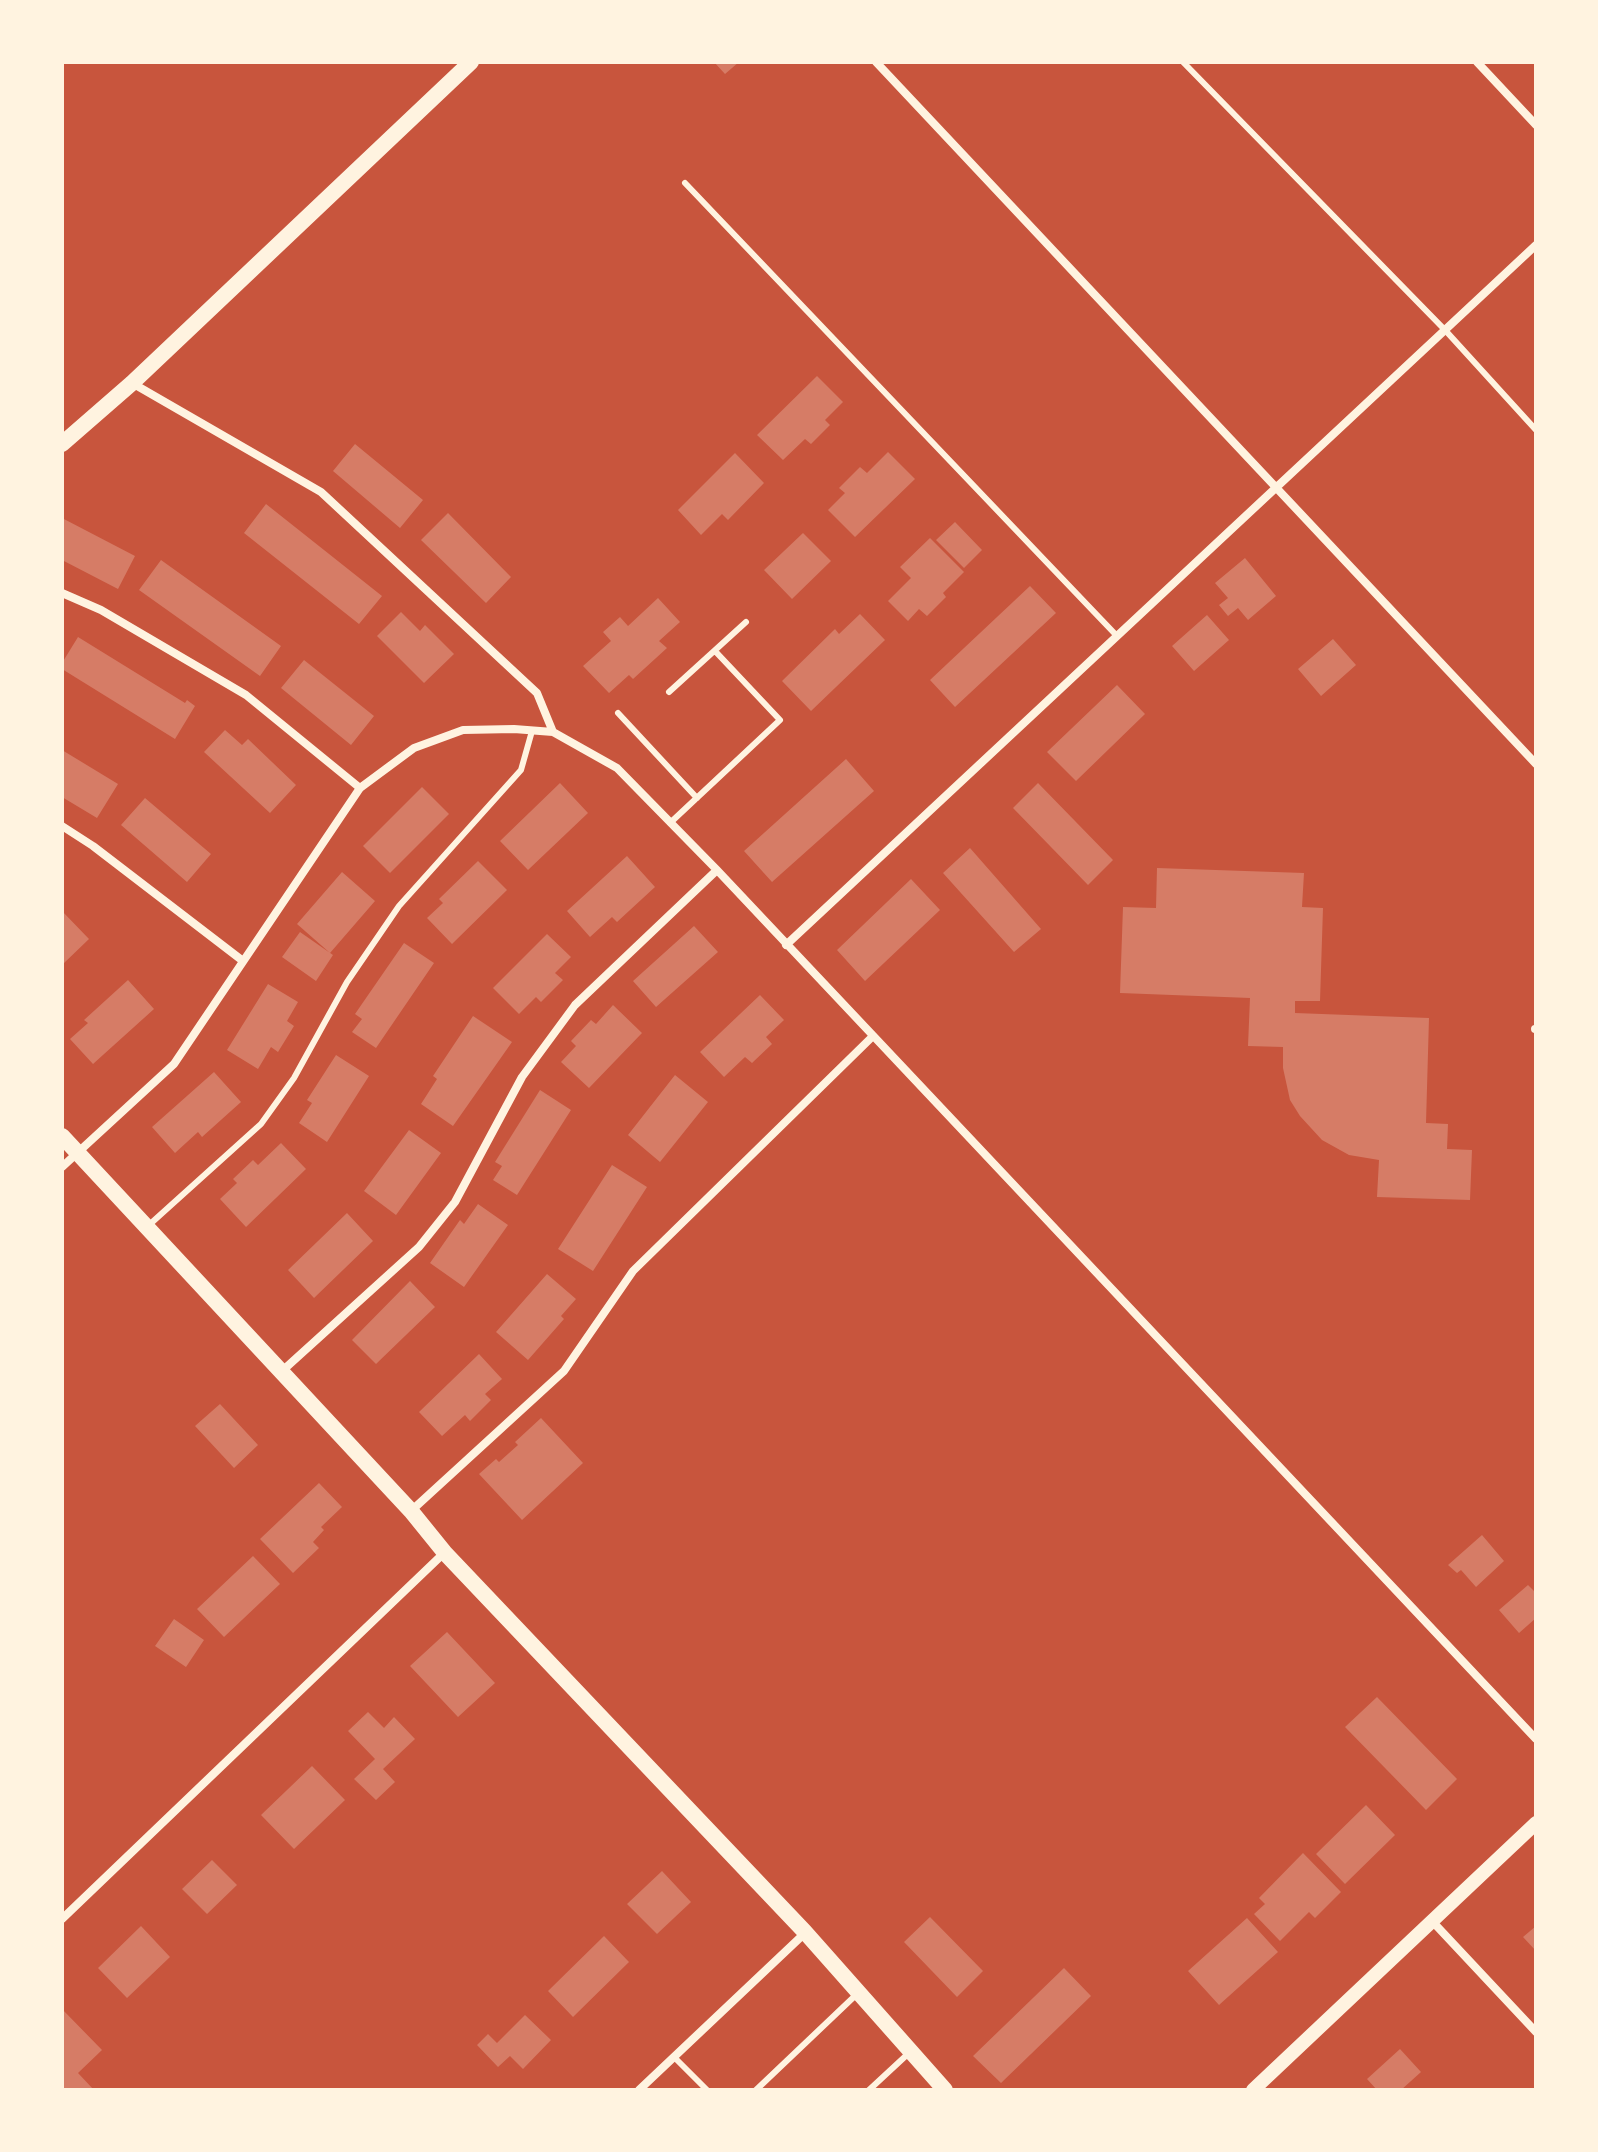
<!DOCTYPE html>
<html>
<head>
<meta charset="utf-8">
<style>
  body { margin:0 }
  #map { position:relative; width:1598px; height:2152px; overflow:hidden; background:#c8553d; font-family:"PT Sans Narrow",sans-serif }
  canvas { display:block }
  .frame { position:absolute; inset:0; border:64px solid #fff3e0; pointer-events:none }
</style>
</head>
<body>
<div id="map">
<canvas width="1598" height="2152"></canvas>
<div class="frame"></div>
</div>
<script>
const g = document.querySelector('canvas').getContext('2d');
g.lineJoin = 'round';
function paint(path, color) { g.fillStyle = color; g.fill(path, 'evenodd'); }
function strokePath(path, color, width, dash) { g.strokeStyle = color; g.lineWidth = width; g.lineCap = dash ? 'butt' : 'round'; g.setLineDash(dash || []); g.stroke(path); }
paint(new Path2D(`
  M 714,62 L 739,62 L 725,74 Z
  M 817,376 L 843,402 L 825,420 L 830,425 L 811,444 L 805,439 L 783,460 L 757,435 Z
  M 355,444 L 423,500 L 400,528 L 333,471 Z
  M 888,452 L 915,479 L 855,537 L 828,510 L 845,493 L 839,488 L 860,467 L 867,473 Z
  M 735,453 L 764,483 L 728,520 L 722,514 L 701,535 L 678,510 Z
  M 266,504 L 382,596 L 359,624 L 244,533 Z
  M 448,513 L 511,577 L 486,603 L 421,540 Z
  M 62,518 L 135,556 L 118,589 L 62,560 Z
  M 955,522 L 982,550 L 964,568 L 936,540 Z
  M 803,533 L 831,561 L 792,599 L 764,570 Z
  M 930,538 L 964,572 L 943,593 L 946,597 L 927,616 L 919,609 L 908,621 L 888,601 L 911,578 L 900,567 Z
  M 1245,558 L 1276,596 L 1248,620 L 1238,608 L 1228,616 L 1219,605 L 1228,598 L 1215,583 Z
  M 161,560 L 281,646 L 260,676 L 139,590 Z
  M 1030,586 L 1056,613 L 955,707 L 930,680 Z
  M 658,598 L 680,622 L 659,641 L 667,648 L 633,679 L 629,675 L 609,693 L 583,666 L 611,641 L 603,632 L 620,617 L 628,626 Z
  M 401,612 L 420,631 L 425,625 L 454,654 L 424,683 L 377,636 Z
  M 860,614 L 885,640 L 811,711 L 782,681 L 835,629 L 839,634 Z
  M 1207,615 L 1229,640 L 1194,671 L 1172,646 Z
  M 78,637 L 185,703 L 187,700 L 195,706 L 175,739 L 62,669 L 62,663 Z
  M 1333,639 L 1356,665 L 1321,696 L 1298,669 Z
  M 304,660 L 374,716 L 351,745 L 281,688 Z
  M 1117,685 L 1145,714 L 1076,781 L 1047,752 Z
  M 225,730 L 242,745 L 248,739 L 296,785 L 270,813 L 204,752 Z
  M 62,750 L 118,784 L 97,818 L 62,797 Z
  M 846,759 L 874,791 L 772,882 L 744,851 Z
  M 560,783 L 588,813 L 528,870 L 500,841 Z
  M 1038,783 L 1113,860 L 1088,885 L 1013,808 Z
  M 422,787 L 449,814 L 390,873 L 363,846 Z
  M 145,798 L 211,854 L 187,882 L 121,825 Z
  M 970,848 L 1041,929 L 1014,952 L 943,873 Z
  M 627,856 L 655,887 L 617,922 L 612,917 L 590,937 L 567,911 Z
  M 478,861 L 507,890 L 452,944 L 427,918 L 443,903 L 439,899 Z
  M 1157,868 L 1304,873 L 1302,907 L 1323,908 L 1320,1001 L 1295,1001 L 1295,1013 L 1429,1018 L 1426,1123 L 1448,1124 L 1447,1149 L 1472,1150 L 1470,1200 L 1377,1197 L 1379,1160 L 1349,1155 L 1322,1140 L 1300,1116 L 1290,1100 L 1283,1068 L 1283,1047 L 1248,1046 L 1250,998 L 1120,993 L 1123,907 L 1156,908 Z
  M 342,872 L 375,901 L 330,953 L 297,924 Z
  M 911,879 L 940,910 L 865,981 L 837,950 Z
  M 62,911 L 89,939 L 62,965 Z
  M 694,926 L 718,952 L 656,1007 L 633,981 Z
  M 300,932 L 333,955 L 316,981 L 282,957 Z
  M 547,934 L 571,957 L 555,973 L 563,980 L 541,1002 L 536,997 L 519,1014 L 493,988 Z
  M 404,943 L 434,963 L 376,1048 L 352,1032 L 362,1019 L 355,1014 Z
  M 128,980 L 154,1009 L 93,1064 L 70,1039 L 88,1023 L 84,1020 Z
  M 268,984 L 298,1002 L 287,1021 L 294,1026 L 278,1052 L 271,1047 L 258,1069 L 227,1050 Z
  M 760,995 L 784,1020 L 766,1037 L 772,1044 L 752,1063 L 745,1057 L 724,1077 L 700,1052 Z
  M 613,1005 L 642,1033 L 589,1088 L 561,1062 L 576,1046 L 571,1041 L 591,1020 L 596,1024 Z
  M 473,1016 L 512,1042 L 453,1126 L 421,1104 L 437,1079 L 433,1076 Z
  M 336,1055 L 369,1076 L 327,1142 L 299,1123 L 312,1103 L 307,1100 Z
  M 214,1072 L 241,1102 L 202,1137 L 198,1132 L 175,1153 L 152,1127 Z
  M 675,1075 L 708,1102 L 660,1162 L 628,1135 Z
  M 540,1090 L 571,1110 L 517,1195 L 493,1180 L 502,1166 L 495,1162 Z
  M 409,1130 L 441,1153 L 396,1215 L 364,1191 Z
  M 281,1143 L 306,1169 L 246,1227 L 220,1199 L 237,1183 L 233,1179 L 253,1160 L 258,1165 Z
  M 612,1165 L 647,1187 L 593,1271 L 558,1249 Z
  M 478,1204 L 508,1225 L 464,1287 L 430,1263 L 460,1220 L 464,1224 Z
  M 347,1213 L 373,1241 L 314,1298 L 288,1270 Z
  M 547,1274 L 576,1299 L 561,1316 L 564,1319 L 528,1360 L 496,1332 Z
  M 410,1281 L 435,1307 L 376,1364 L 352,1340 Z
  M 479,1354 L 502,1379 L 485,1394 L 491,1400 L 470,1421 L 465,1415 L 442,1436 L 419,1412 Z
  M 220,1404 L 258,1445 L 234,1468 L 195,1426 Z
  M 541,1418 L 583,1463 L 522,1520 L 479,1474 L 496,1459 L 499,1462 L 518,1445 L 515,1442 Z
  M 319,1483 L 342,1507 L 321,1527 L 324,1530 L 313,1542 L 319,1548 L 293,1573 L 260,1539 Z
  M 1482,1535 L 1504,1561 L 1476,1587 L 1461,1570 L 1457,1573 L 1448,1565 Z
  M 253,1556 L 280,1584 L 224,1637 L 197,1609 Z
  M 1528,1585 L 1536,1593 L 1536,1618 L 1519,1633 L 1499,1610 Z
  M 174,1619 L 204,1640 L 186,1667 L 155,1646 Z
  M 447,1632 L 495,1683 L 458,1717 L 410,1666 Z
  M 1377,1697 L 1457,1779 L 1426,1810 L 1345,1727 Z
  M 368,1712 L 384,1728 L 394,1717 L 415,1739 L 383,1769 L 395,1782 L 376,1800 L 354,1779 L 375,1759 L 348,1731 Z
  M 312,1766 L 345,1800 L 294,1849 L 261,1815 Z
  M 1366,1805 L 1395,1835 L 1345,1884 L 1316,1854 Z
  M 1303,1853 L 1341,1892 L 1315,1918 L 1309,1912 L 1280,1941 L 1254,1914 L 1265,1904 L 1259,1898 Z
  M 212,1860 L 237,1885 L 207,1914 L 182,1889 Z
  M 662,1871 L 691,1902 L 657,1934 L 627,1904 Z
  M 930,1917 L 983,1971 L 957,1997 L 904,1942 Z
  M 1247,1918 L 1278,1952 L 1219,2005 L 1188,1971 Z
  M 141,1926 L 170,1957 L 127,1998 L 98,1968 Z
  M 1536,1926 L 1536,1951 L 1523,1937 Z
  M 604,1936 L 629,1962 L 573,2017 L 548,1991 Z
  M 1064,1968 L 1091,1996 L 1001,2083 L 973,2056 Z
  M 62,2009 L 102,2050 L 78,2073 L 94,2090 L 62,2090 Z
  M 525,2015 L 551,2040 L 523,2069 L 510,2056 L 498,2067 L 477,2045 L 488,2034 L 497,2043 Z
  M 1400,2049 L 1421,2072 L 1401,2090 L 1377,2090 L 1367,2079 Z`), '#d67c66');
strokePath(new Path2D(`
  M 1183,62 L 1445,330 L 1536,430
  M 685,183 L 1117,636
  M 669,692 L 746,622
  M 618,713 L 697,798
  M 670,823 L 780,720 L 715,651
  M 149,1225 L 261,1124 L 294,1078 L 347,982 L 399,906 L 521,770 L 532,731
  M 674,2057 L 707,2090
  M 756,2090 L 858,1993
  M 869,2090 L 910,2052`), '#fff3e0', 6);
strokePath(new Path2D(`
  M 876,62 L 1536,764
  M 1477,62 L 1536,125
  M 132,383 L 321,492 L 537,693 L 553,732 L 617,768 L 717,870 L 1536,1739
  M 62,593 L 101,610 L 246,695 L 360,788
  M 62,826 L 93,846 L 243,961
  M 786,945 L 1536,245
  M 1535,1029 L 1536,1029
  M 62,1167 L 174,1064 L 360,788 L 414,748 L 463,730 L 514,729 L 553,732
  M 281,1372 L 419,1247 L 455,1202 L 522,1077 L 575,1005 L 717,870
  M 411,1511 L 564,1371 L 633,1271 L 872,1037
  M 62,1919 L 444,1553
  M 1432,1921 L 1536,2032
  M 639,2090 L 805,1933`), '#fff3e0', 8);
strokePath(new Path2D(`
  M 1253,2090 L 1536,1823`), '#fff3e0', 14);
strokePath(new Path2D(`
  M 62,444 L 132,383 L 471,62
  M 62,1136 L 411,1511 L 445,1553 L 805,1932 L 945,2090`), '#fff3e0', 16);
</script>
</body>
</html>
